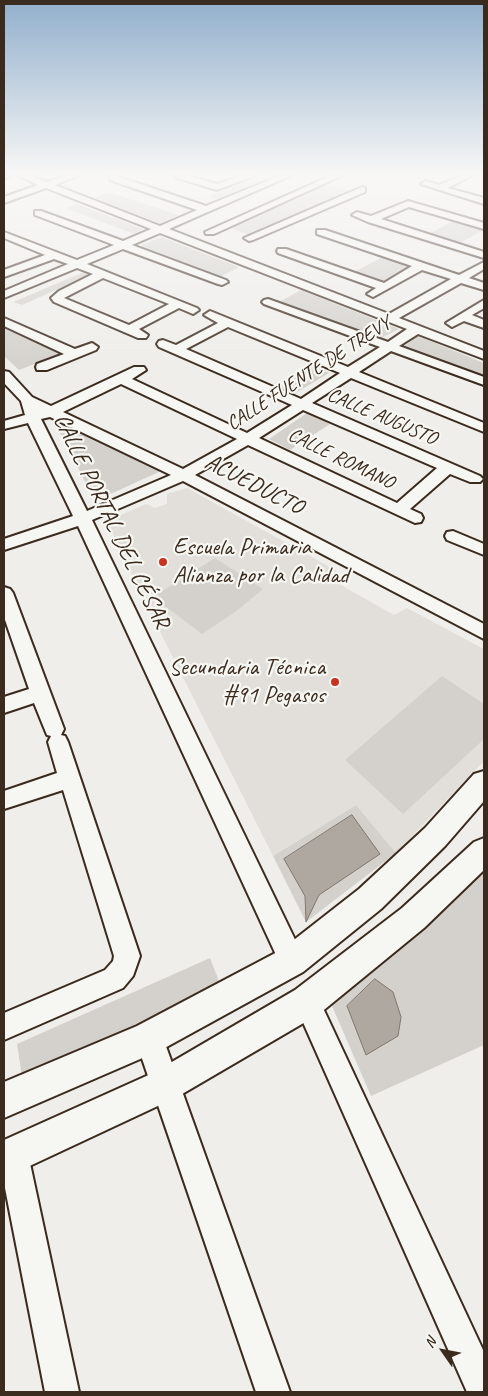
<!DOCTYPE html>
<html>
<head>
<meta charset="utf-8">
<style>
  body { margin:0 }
  #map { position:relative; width:488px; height:1396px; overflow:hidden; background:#efeeea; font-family:Caveat,sans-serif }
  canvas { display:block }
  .frame { position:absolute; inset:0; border:5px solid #3b2a1e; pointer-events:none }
  .north { position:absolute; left:418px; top:1326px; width:50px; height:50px; -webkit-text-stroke:4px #f6f6f2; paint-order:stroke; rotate:303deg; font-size:14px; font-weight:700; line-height:20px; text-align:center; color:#3b2a1e }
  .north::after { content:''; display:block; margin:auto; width:18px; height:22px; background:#3b2a1e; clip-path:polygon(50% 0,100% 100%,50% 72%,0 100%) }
</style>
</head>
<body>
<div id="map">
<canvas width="488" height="1396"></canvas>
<div class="frame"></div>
<div class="north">N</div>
</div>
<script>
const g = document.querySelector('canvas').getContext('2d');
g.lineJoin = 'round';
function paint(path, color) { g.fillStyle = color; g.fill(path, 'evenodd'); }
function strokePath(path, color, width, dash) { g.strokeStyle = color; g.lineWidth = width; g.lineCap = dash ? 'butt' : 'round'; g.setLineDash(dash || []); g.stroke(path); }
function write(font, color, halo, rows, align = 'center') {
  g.font = font + ' Caveat,sans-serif'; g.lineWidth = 4.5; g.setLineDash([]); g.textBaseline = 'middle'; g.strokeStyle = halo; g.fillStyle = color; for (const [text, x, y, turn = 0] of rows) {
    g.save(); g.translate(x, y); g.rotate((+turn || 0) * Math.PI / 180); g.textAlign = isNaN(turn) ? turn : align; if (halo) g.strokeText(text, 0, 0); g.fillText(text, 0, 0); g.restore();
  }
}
paint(new Path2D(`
  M 187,488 L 337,571 L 332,580 L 394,615 L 407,608 L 484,649 L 484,761 L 396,853 L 356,805 L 273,856 L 143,598 L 107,521 L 146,504 L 155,508 L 167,504 L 167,494 Z`), '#e2dfdb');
paint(new Path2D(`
  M 253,179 L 261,181 L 216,199 L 208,196 Z
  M 329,184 L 353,191 L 248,235 L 232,228 Z
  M 109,192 L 179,215 L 160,223 L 94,198 Z
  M 77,204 L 143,229 L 134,234 L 66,208 Z
  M 455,220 L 484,229 L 484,230 L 458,244 L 427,235 Z
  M 161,237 L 239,267 L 220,277 L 140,246 Z
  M 383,257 L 413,267 L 382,284 L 352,273 Z
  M 84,272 L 90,275 L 22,305 L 13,302 Z
  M 301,290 L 399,329 L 381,338 L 279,302 Z
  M 4,328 L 60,354 L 19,370 L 4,356 Z
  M 418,336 L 484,363 L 484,378 L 403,347 Z
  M 313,366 L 329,373 L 294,394 L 278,387 Z
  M 307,413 L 330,424 L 290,450 L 269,439 Z
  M 67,423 L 161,471 L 95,501 L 57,427 Z
  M 215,558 L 263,589 L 235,612 L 202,634 L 153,597 Z
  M 442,676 L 484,704 L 484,739 L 403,814 L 345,760 Z
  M 356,805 L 396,853 L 306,922 L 273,856 Z
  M 484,869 L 484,1045 L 371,1096 L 329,999 L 413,931 Z
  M 210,958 L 222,989 L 22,1076 L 17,1044 Z`), '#d4d1cc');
const water = new Path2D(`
  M 352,815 L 380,854 L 319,895 L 306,922 L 305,896 L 284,859 Z
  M 375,979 L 393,992 L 401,1017 L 398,1036 L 366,1055 L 347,1006 Z`);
paint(water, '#afa8a1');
strokePath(water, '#81766d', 1);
const minor = new Path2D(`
  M 4,176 L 9,176 L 4,179 Z
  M 19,176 L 31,176 L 47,182 L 65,176 L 77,176 L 55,185 L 160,226 L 197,210 L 110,180 L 110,176 L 116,176 L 206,206 L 279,176 L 290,176 L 169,229 L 389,314 L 451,279 L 422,270 L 373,297 L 367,294 L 376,288 L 278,253 L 277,251 L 278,249 L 286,249 L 384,283 L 412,266 L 317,234 L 317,230 L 325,230 L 459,275 L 484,262 L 484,269 L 469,278 L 484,283 L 484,290 L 461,283 L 399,318 L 484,351 L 484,359 L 418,334 L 399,346 L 484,377 L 484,385 L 391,351 L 359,372 L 484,423 L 484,432 L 351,378 L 312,403 L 480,476 L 483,479 L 480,482 L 470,482 L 450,474 L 410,509 L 421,514 L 423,518 L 421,522 L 415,523 L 248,445 L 195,475 L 484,624 L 484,639 L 183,481 L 92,520 L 301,952 L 305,961 L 301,970 L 292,974 L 283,970 L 78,526 L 4,550 L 4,539 L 73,516 L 28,423 L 4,429 L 4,421 L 25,415 L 21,401 L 4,383 L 4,371 L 9,372 L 32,397 L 51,406 L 134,367 L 144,367 L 146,370 L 132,379 L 247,433 L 292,405 L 159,347 L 157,344 L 159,341 L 163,340 L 176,345 L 218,323 L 204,315 L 210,311 L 348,367 L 380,347 L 264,304 L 262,302 L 264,300 L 268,299 L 388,342 L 407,329 L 160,233 L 132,245 L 226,280 L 228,282 L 222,285 L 218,284 L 123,249 L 87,264 L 197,308 L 199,310 L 193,314 L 179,308 L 139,329 L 148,335 L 146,338 L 138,338 L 54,302 L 51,298 L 59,291 L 93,274 L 77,268 L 4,298 L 4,291 L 68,264 L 54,259 L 4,277 L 4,270 L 45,255 L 4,238 L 4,232 L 77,260 L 114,245 L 35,215 L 35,211 L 41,211 L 123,241 L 151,229 L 46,188 L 4,203 L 4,197 L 38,185 ZM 103,278 L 169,304 L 129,325 L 64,298 ZM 228,327 L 340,373 L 301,399 L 186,349 ZM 121,384 L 237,439 L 183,469 L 63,412 ZM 303,410 L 437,468 L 397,503 L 259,438 ZM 50,417 L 171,475 L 87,511 L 41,419 Z
  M 176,176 L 189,176 L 217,184 L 241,176 L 254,176 L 217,190 L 177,178 Z
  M 330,176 L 341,176 L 214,234 L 206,234 L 205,232 Z
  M 460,176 L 471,176 L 448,188 L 484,198 L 484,204 L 421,184 L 426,181 L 439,185 Z
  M 362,187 L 365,188 L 365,192 L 253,240 L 249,241 L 244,238 Z
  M 408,201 L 484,223 L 484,229 L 409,207 L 381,219 L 484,252 L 484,258 L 368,222 L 352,215 L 357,212 L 371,216 Z
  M 484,300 L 484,308 L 472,315 L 484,320 L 484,328 L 464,321 L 452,327 L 446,323 Z
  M 4,318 L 75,349 L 92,343 L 98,347 L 96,350 L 47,370 L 37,370 L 36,367 L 37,364 L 64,354 L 4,326 Z
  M 453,531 L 484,544 L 484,555 L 447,540 L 445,536 L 447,532 Z
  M 4,587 L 10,589 L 13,593 L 64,729 L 61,735 L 65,736 L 68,742 L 140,956 L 133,976 L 123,988 L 4,1040 L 4,1013 L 105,970 L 113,961 L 114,956 L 63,790 L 4,809 L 4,791 L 57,773 L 48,742 L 51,736 L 47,735 L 34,703 L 4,713 L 4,697 L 29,689 L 4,617 Z
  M 307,989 L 316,993 L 484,1352 L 484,1392 L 467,1392 L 298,1011 L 294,1002 L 298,993 Z
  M 149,1024 L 159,1028 L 163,1038 L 290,1392 L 256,1392 L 135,1038 L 139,1028 Z
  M 13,1139 L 23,1144 L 28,1154 L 79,1392 L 45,1392 L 4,1183 L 4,1143 Z`);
const major = new Path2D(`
  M 484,771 L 484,801 L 445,846 L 381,909 L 303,972 L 161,1050 L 4,1118 L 4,1082 L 137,1026 L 281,950 L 359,889 L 425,828 L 474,774 Z
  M 484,838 L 484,870 L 424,928 L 319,1014 L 177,1097 L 4,1178 L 4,1140 L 153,1073 L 295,990 L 402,908 L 474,842 Z`);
strokePath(minor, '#3b2a1e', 4);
strokePath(major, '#3b2a1e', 4);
paint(minor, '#f6f6f2');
paint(major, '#f6f6f2');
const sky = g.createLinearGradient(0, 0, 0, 371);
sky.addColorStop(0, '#91afcc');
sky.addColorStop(0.47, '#f8f7f6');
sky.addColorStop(1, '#f8f7f600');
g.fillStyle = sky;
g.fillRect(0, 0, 488, 371);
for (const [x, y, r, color] of [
  [163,562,5,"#c8321e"],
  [335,682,5,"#c8321e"]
]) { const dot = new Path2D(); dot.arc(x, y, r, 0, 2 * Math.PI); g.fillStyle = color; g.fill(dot); strokePath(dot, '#f6f6f2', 2); }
write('20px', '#3b2a1e', '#f6f6f2', [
  ["CALLE FUENTE DE TREVY",309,374,-33],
  ["CALLE AUGUSTO",382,417,23],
  ["CALLE ROMANO",341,459,26]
]);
write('24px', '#3b2a1e', '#f6f6f2', [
  ["ACUEDUCTO",254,485,27],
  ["CALLE PORTAL DEL CÉSAR",111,521,64]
]);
write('24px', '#3b2a1e', '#f6f6f2', [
  ["Escuela Primaria",173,548],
  ["Alianza por la Calidad",173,576],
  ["Secundaria Técnica",325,668,"right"],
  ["#91 Pegasos",325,696,"right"]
], 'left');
</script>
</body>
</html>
